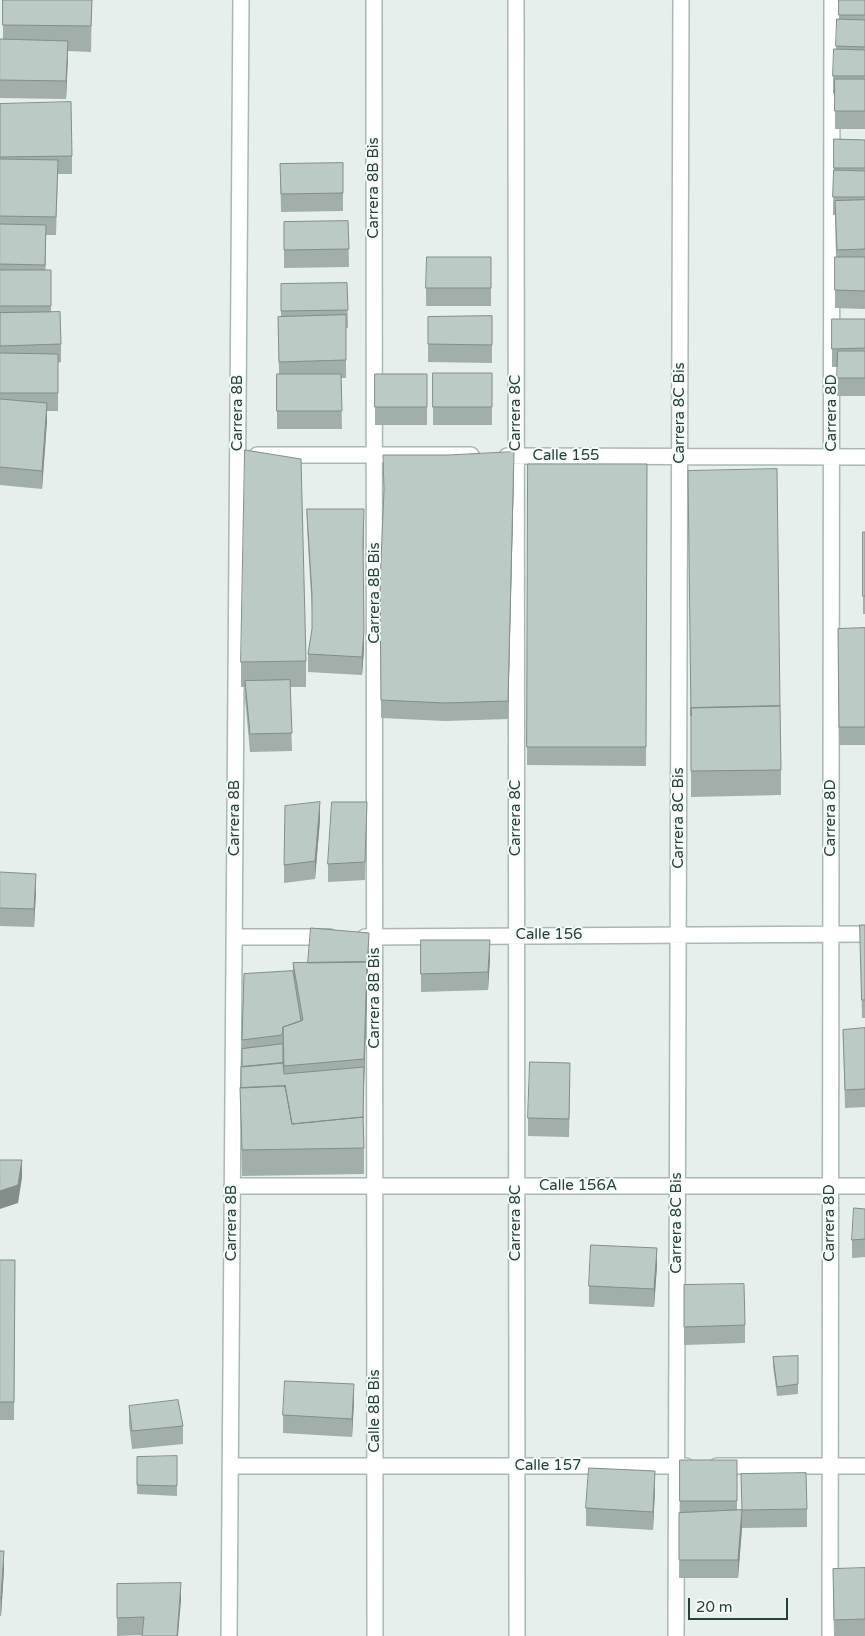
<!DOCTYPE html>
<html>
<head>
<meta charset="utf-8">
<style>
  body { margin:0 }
  #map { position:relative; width:865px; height:1636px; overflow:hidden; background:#e6efeb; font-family:"Varela Round",sans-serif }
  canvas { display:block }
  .scale { position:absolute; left:688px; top:1598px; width:100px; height:22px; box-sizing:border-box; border:2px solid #24423a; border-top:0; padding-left:6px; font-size:15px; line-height:18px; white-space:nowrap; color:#24423a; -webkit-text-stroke:4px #f7fbf9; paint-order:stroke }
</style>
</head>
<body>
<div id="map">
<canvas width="865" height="1636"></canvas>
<div class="scale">20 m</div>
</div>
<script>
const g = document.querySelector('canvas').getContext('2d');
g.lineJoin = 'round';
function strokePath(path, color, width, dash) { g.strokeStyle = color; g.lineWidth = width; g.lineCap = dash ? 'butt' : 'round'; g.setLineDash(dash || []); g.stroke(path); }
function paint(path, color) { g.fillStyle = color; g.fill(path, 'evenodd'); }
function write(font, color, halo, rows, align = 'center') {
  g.font = font + ' "Varela Round",sans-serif'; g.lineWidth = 4; g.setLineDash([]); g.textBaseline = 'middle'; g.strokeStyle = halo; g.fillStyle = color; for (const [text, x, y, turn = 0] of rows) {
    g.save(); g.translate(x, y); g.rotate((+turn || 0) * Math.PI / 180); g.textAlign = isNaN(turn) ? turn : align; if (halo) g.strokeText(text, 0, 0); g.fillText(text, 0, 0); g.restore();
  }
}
const minor = new Path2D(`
  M 374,0 L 375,1636
  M 516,0 L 517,1636
  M 257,455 L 471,455
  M 507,456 L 865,457
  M 234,937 L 330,937
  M 365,937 L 865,934
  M 232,1186 L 865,1186
  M 230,1466 L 686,1466
  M 717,1466 L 865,1466
  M 229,1636 L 241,0
  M 676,1636 L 681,0
  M 830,1636 L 832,0`);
strokePath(minor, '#a8b8b2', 18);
strokePath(minor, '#fff', 15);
paint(new Path2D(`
  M 3,0 L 92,0 L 91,52 L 68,51 L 66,99 L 0,98 L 0,56 L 3,39 Z
  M 839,0 L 865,0 L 865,129 L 835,129 L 835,94 L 833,94 L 833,76 L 839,19 Z
  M 0,104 L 72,156 L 72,174 L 58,174 L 56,235 L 46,235 L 45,270 L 51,270 L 51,312 L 61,344 L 61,362 L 58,363 L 58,411 L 47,411 L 47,421 L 42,489 L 0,485 Z
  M 834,139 L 865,140 L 865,309 L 835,308 L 835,257 L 836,257 L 835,215 L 833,215 Z
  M 343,163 L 343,211 L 281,212 L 280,164 Z
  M 348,221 L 349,267 L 284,268 L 284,222 Z
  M 491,257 L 491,306 L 426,306 L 426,288 Z
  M 347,283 L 348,328 L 346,328 L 346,378 L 341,378 L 342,429 L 277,429 L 277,374 L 279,374 L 278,317 L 281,317 L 281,284 Z
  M 492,316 L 492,363 L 428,362 L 428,317 Z
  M 832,319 L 865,319 L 865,396 L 837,396 L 838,367 L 832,367 Z
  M 433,373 L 492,373 L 492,425 L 433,425 Z
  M 375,374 L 427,374 L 427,425 L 375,425 Z
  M 528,464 L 647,464 L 646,766 L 527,765 Z
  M 514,470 L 508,719 L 445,721 L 381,718 L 380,584 Z
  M 307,509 L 364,527 L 363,556 L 364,649 L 362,675 L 308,672 L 308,654 L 312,629 L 312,612 L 307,527 Z
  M 863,532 L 865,532 L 865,614 L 863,614 Z
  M 865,628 L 865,745 L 839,745 L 838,629 Z
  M 306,661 L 306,687 L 290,687 L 292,751 L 250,752 L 245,699 L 245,687 L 241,687 L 241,662 Z
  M 691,734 L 781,770 L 781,795 L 691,797 Z
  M 320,820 L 315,879 L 284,883 L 284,865 Z
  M 367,820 L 365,880 L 328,882 L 328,864 Z
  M 0,872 L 36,892 L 34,927 L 0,926 Z
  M 860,925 L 865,925 L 865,1018 L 862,1018 Z
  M 421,940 L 490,958 L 488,990 L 421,992 Z
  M 369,951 L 367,988 L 364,1085 L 363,1123 L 364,1148 L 364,1174 L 242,1176 L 240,1088 L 244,974 L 293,971 L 293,963 L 308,963 Z
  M 865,1028 L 865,1107 L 845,1108 L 843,1030 Z
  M 570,1081 L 569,1137 L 528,1136 L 528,1118 Z
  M 865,1209 L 865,1257 L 852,1258 L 852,1240 Z
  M 0,1260 L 15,1260 L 14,1420 L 0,1420 Z
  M 657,1266 L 654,1307 L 589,1304 L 589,1286 Z
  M 684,1285 L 745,1325 L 745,1343 L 684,1345 Z
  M 798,1356 L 798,1394 L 777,1396 L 773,1366 L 773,1357 Z
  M 354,1402 L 352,1437 L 283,1433 L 283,1415 Z
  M 129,1406 L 183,1426 L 183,1444 L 132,1449 L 129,1424 Z
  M 177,1456 L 177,1496 L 137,1494 L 137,1485 Z
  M 680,1460 L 737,1460 L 737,1510 L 807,1509 L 807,1527 L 742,1528 L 738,1578 L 679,1578 Z
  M 655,1489 L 653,1530 L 586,1526 L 586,1508 Z
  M 0,1551 L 4,1569 L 1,1616 L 0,1616 Z
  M 865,1568 L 865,1636 L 834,1636 L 833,1587 Z
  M 117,1584 L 181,1601 L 142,1635 L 117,1636 Z`), '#a1aea9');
paint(new Path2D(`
  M 68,41 L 68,59 L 66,99 L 66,81 Z
  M 46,225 L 46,243 L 45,283 L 45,265 Z
  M 47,403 L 47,421 L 42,489 L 42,471 Z
  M 514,452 L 514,470 L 508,719 L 508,701 Z
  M 364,509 L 364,527 L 363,560 L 363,542 Z
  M 364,631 L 364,649 L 362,675 L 362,657 Z
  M 320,802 L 320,820 L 315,879 L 315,861 Z
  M 36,874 L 36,892 L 34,927 L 34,909 Z
  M 369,933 L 364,1085 L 363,1142 L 364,1059 L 367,962 Z
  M 490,940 L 490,958 L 488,990 L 488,972 Z
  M 22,1160 L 22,1178 L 18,1203 L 0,1209 L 0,1191 Z
  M 657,1248 L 657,1266 L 654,1307 L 654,1289 Z
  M 354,1384 L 354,1402 L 352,1437 L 352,1419 Z
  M 655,1471 L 655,1489 L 653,1530 L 653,1512 Z
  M 742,1510 L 742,1528 L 738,1578 L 738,1560 Z
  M 4,1551 L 4,1569 L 1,1616 L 1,1598 Z
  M 181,1583 L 181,1601 L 178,1636 L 177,1636 Z`), '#838d89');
const building = new Path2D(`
  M 3,0 L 92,0 L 91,26 L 3,25 Z
  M 839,0 L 865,0 L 865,15 L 839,15 Z
  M 837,19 L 865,20 L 865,47 L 836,46 Z
  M 0,39 L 68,41 L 66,81 L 0,80 Z
  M 834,49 L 865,50 L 865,76 L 833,76 Z
  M 835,79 L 865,79 L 865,111 L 835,111 Z
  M 71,102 L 72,156 L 0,157 L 0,104 Z
  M 834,139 L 865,140 L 865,168 L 834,168 Z
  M 0,159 L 58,160 L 56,217 L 0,216 Z
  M 343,163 L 343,193 L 281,194 L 280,164 Z
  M 834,170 L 865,171 L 865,197 L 833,197 Z
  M 865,200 L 865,249 L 837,250 L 835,201 Z
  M 348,221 L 349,249 L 284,250 L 284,222 Z
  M 0,224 L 46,225 L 45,265 L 0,264 Z
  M 427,257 L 491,257 L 491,288 L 426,288 Z
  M 835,257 L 865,257 L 865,291 L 835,290 Z
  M 0,270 L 51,270 L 51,306 L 0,306 Z
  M 347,283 L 348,310 L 281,311 L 281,284 Z
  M 60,312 L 61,344 L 0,346 L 0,313 Z
  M 346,315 L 346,360 L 279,362 L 278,317 Z
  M 492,316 L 492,345 L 428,344 L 428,317 Z
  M 832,319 L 865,319 L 865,348 L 832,349 Z
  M 838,351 L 865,351 L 865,378 L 837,378 Z
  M 0,353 L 58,354 L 58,393 L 0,393 Z
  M 433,373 L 492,373 L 492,407 L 433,407 Z
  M 277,374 L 341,374 L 342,411 L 277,411 Z
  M 375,374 L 427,374 L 427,407 L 375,407 Z
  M 0,399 L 47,403 L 42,471 L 0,467 Z
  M 245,450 L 301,459 L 306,661 L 241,662 Z
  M 514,452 L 508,701 L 445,703 L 381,700 L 380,584 L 384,490 L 383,455 L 448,455 Z
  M 528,464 L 647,464 L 646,747 L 527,747 Z
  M 777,469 L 780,706 L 691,708 L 691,716 L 688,471 Z
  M 307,509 L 364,509 L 363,542 L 364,631 L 362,657 L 308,654 L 312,629 L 312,595 Z
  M 863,532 L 865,532 L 865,596 L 863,596 Z
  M 865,628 L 865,727 L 839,727 L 838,629 Z
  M 290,680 L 292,733 L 250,734 L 245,681 Z
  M 780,706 L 781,770 L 691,771 L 691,708 Z
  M 320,802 L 315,861 L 284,865 L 285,806 Z
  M 332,802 L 367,802 L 365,862 L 328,864 Z
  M 0,872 L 36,874 L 34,909 L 0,908 Z
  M 860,925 L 865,925 L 865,1000 L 862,1000 Z
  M 311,928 L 369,933 L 367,970 L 367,962 L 308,963 Z
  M 421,940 L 490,940 L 488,972 L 421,974 Z
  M 367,962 L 364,1059 L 284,1066 L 283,1027 L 303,1020 L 293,963 Z
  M 293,971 L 301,1021 L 283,1027 L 282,1035 L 242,1040 L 244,974 Z
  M 865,1028 L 865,1089 L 845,1090 L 843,1030 Z
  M 283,1044 L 283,1063 L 242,1067 L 242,1049 Z
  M 530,1062 L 570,1063 L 569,1119 L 528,1118 Z
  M 283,1063 L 284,1074 L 364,1067 L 363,1118 L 363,1117 L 292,1124 L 285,1085 L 285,1088 L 285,1086 L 241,1088 L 241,1067 Z
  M 285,1086 L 292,1124 L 363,1117 L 364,1148 L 242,1150 L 240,1088 Z
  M 0,1160 L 22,1160 L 18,1185 L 0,1191 Z
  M 854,1208 L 865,1209 L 865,1239 L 852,1240 Z
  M 591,1245 L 657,1248 L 654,1289 L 589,1286 Z
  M 0,1260 L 15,1260 L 14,1402 L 0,1402 Z
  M 744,1284 L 745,1325 L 684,1327 L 684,1285 Z
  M 798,1356 L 798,1384 L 777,1387 L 773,1357 Z
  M 285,1381 L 354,1384 L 352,1419 L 283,1415 Z
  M 178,1400 L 183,1426 L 132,1431 L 129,1406 Z
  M 177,1456 L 177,1486 L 137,1485 L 137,1457 Z
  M 680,1460 L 737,1460 L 737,1501 L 680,1501 Z
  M 589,1468 L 655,1471 L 653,1512 L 586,1508 Z
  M 806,1473 L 807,1509 L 742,1510 L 741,1474 Z
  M 742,1510 L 738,1560 L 679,1560 L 679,1513 Z
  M 0,1551 L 4,1551 L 1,1598 L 0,1598 Z
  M 865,1568 L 865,1619 L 834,1620 L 833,1569 Z
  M 181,1583 L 177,1636 L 142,1636 L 144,1617 L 117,1618 L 117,1584 Z`);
paint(building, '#bbcac4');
strokePath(building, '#838d89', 1);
write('15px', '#24423a', '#f7fbf9', [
  ["Carrera 8B Bis",374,188,-90],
  ["Carrera 8B",238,413,-90],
  ["Carrera 8C",516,413,-90],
  ["Carrera 8C Bis",680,413,-90],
  ["Carrera 8D",832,413,-90],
  ["Calle 155",566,456],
  ["Carrera 8B Bis",375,593,-90],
  ["Carrera 8B",235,818,-90],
  ["Carrera 8C",516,818,-90],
  ["Carrera 8C Bis",679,818,-90],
  ["Carrera 8D",831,818,-90],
  ["Calle 156",549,935],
  ["Carrera 8B Bis",375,998,-90],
  ["Calle 156A",578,1186],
  ["Carrera 8B",232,1223,-90],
  ["Carrera 8C",516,1223,-90],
  ["Carrera 8C Bis",677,1223,-90],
  ["Carrera 8D",830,1223,-90],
  ["Calle 8B Bis",375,1411,-90],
  ["Calle 157",548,1466]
]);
</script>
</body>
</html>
